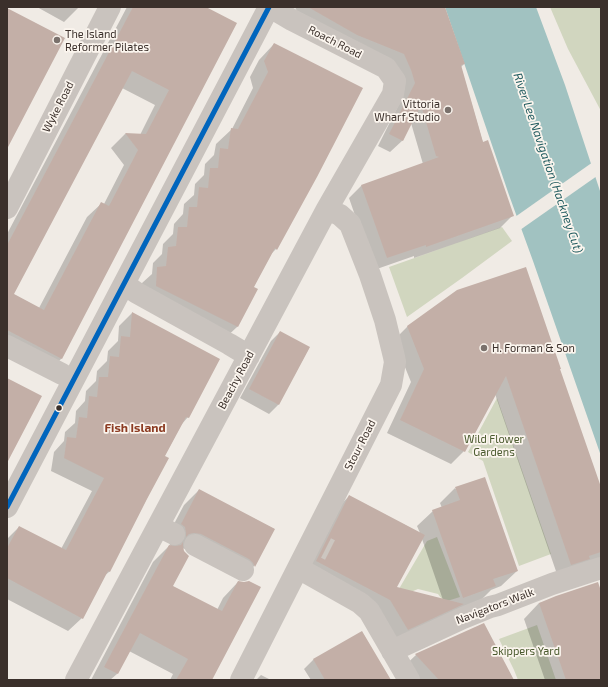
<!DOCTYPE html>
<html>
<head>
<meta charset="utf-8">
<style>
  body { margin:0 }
  #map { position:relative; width:608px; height:687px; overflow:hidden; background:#f0ebe5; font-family:"Exo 2",sans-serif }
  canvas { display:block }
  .frame { position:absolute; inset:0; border:8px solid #3b302b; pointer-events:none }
</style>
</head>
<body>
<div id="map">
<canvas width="608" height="687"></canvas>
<div class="frame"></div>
</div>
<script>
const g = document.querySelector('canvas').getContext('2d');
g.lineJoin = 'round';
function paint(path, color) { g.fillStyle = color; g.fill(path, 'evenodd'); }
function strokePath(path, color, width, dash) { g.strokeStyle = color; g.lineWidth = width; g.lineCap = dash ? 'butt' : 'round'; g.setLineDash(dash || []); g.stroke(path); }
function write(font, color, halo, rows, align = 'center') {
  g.font = font + ' "Exo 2",sans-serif'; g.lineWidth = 3.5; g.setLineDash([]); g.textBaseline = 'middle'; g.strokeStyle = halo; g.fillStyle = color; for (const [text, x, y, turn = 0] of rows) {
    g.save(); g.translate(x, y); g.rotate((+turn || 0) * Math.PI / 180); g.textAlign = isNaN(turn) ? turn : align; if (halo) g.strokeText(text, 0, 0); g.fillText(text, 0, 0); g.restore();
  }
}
paint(new Path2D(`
  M 550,7 L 601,7 L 601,111 L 568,49 Z
  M 502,227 L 512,241 L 462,278 L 407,317 L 389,267 Z
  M 497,398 L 551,554 L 519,566 L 483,461 L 468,452 Z
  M 437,537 L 460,597 L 444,602 L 438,594 L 418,589 L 401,596 L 396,594 L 427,541 Z
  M 537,625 L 556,680 L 518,680 L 514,670 L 499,639 Z`), '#d1d6bf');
paint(new Path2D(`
  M 445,7 L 536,7 L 565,85 L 601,194 L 601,456 L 533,261 L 509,195 Z`), '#a1c2c1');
paint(new Path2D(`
  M 593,162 L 597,176 L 520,230 L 515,217 Z`), '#f0ebe5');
paint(new Path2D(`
  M 37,7 L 79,7 L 64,22 Z
  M 127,7 L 204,7 L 235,23 L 61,359 L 47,373 L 7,352 L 7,234 ZM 122,88 L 155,105 L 140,135 L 125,134 L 111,148 L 124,165 L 104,204 L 102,203 L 87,217 L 39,308 L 13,294 Z
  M 295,7 L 444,7 L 464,64 L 461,67 L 483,143 L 513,215 L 500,228 L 414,258 L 414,256 L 374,270 L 349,198 L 361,186 L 423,164 L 411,123 L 403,140 L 390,152 L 378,146 L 403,96 L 399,82 L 302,22 Z
  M 274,44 L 276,249 L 270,255 L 253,288 L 257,289 L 237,327 L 221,342 L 141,301 L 142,283 L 152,274 L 153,263 L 162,254 L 163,244 L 173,234 L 174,224 L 183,214 L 184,204 L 194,195 L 195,184 L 204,175 L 205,164 L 214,155 L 216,144 L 232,129 L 253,88 L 250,77 L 259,60 Z
  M 457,291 L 601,490 L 601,559 L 558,577 L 495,394 L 464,451 L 451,464 L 387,433 L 411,382 L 394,340 L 407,327 Z
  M 132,313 L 188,417 L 181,425 L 164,457 L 147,498 L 109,572 L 103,577 L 82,618 L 68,631 L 7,599 L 7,539 L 19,527 L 61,549 L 92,491 L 51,471 L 54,452 L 64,441 L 65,432 L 75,423 L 76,411 L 85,401 L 86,391 L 96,381 L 97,371 L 107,361 L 108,351 L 118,341 L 119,326 Z
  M 280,332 L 309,348 L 278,405 L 269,414 L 240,398 L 271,341 Z
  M 455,488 L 517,571 L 501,586 L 491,590 L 479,602 L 393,644 L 375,614 L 301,576 L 335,511 L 349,496 L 420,533 L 417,526 L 433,511 L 442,508 L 440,503 ZM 422,539 L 443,600 L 395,588 Z
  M 199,490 L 274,529 L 254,566 L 239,581 L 238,578 L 233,574 L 185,549 L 182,548 L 172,586 L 217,610 L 223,598 L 238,582 L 211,680 L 170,680 L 173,674 L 129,651 L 117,674 L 110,680 L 91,680 L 153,562 L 169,546 L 171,547 L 169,543 L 166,539 L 184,505 Z
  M 601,594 L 601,680 L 545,680 L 524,619 L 539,603 Z
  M 483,624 L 512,680 L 409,680 L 400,670 L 416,655 Z
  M 362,632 L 390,680 L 311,680 L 304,669 L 313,660 Z
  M 261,675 L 271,680 L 256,680 Z`), '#0003');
paint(new Path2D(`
  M 133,7 L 206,7 L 237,23 L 62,359 L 7,330 L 7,245 ZM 132,71 L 169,90 L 146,134 L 125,133 L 138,150 L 109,206 L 101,202 L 44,310 L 14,294 Z
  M 308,7 L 445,7 L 465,64 L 461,65 L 483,142 L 488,140 L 514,216 L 426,247 L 426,245 L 387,258 L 361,185 L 439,157 L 436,156 L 421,105 L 403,141 L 389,134 L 415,83 L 411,70 L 404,54 L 357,35 Z
  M 7,8 L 65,38 L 7,149 Z
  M 274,43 L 363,88 L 317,177 L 277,250 L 275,248 L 254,287 L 258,289 L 238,327 L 156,286 L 157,267 L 166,266 L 168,247 L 176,246 L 178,227 L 187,227 L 189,207 L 197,207 L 199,187 L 208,188 L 210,168 L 218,168 L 220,148 L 228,149 L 231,128 L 238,129 L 268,72 L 264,61 Z
  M 526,267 L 561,369 L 560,369 L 601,487 L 601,552 L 589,556 L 590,559 L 571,565 L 506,376 L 465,452 L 400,420 L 424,369 L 407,326 L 457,290 Z
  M 132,312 L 220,359 L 189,418 L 186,417 L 165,456 L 169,458 L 147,499 L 110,572 L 108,571 L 83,619 L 7,578 L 7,548 L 19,526 L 66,550 L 104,478 L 64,458 L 67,437 L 76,438 L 79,417 L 87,418 L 89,396 L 97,397 L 99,377 L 108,377 L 110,356 L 119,357 L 121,336 L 130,337 Z
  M 280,331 L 310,347 L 279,405 L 249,389 Z
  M 7,378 L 42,396 L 7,463 Z
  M 485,477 L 518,571 L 493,579 L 496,586 L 463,598 L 432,510 L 460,500 L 455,487 Z
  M 199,489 L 275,529 L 255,567 L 253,563 L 249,559 L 201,534 L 194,533 L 189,534 L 186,537 L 186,533 L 185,527 L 181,524 Z
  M 349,495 L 425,535 L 397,587 L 464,604 L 408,630 L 390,600 L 316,561 Z
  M 183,542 L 183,546 L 184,551 L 189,556 L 173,586 L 222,611 L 238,581 L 244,582 L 249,581 L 261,587 L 212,680 L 176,680 L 188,659 L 140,633 L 118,674 L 104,667 L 169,545 L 175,546 L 181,545 Z
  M 598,582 L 601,591 L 601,680 L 566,680 L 539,603 L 556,596 Z
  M 484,623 L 514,680 L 439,680 L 415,654 Z
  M 362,631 L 391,680 L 325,680 L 313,659 Z`), '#c3afa7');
strokePath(new Path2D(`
  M 326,548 L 330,550`), '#ccc6c0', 22, [22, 11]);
strokePath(new Path2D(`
  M 7,208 L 110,7
  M 124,284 L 137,293 L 229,344 L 249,356
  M 7,346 L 62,374
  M 7,507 L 257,30 L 269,7
  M 158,526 L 174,534
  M 195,545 L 243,570
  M 298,568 L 360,603 L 369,611 L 409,680
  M 392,651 L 463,618 L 490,607 L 498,605 L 552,584 L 601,568
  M 76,680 L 327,209 L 393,94 L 395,81 L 386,68 L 292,20 L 270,7
  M 241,680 L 391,385 L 395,362 L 394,357 L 385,320 L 370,275 L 350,224 L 340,215 L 327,209`), '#c9c3be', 22);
strokePath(new Path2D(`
  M 7,507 L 269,7`), '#0065bd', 5);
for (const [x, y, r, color] of [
  [57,40,4,"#7a716c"],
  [448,110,4,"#7a716c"],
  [484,348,4,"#7a716c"],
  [59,408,3.5,"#3b302b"]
]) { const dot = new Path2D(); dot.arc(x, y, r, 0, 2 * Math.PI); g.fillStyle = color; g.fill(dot); strokePath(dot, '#fbf5ee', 1.5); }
write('11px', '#3b302b', '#fbf5ee', [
  ["The Island",65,34],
  ["Reformer Pilates",65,47],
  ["Vittoria",440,104,"right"],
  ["Wharf Studio",440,117,"right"],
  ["H. Forman & Son",492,348]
], 'left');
write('11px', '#3b302b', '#fbf5ee', [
  ["Roach Road",335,42,27],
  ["Wyke Road",58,107,-63],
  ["Beachy Road",236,380,-62],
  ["Stour Road",360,445,-63],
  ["Navigators Walk",495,606,-21]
]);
write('11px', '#4a5a2e', '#fbf5ee', [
  ["Wild Flower",494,439],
  ["Gardens",494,452],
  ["Skippers Yard",526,651]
]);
write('italic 12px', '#1f5a5e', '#fbf5ee', [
  ["River Lee Navigation (Hackney Cut)",548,163,71]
]);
write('bold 12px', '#8c3b22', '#fbf5ee', [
  ["Fish Island",135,428]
]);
</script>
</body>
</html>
